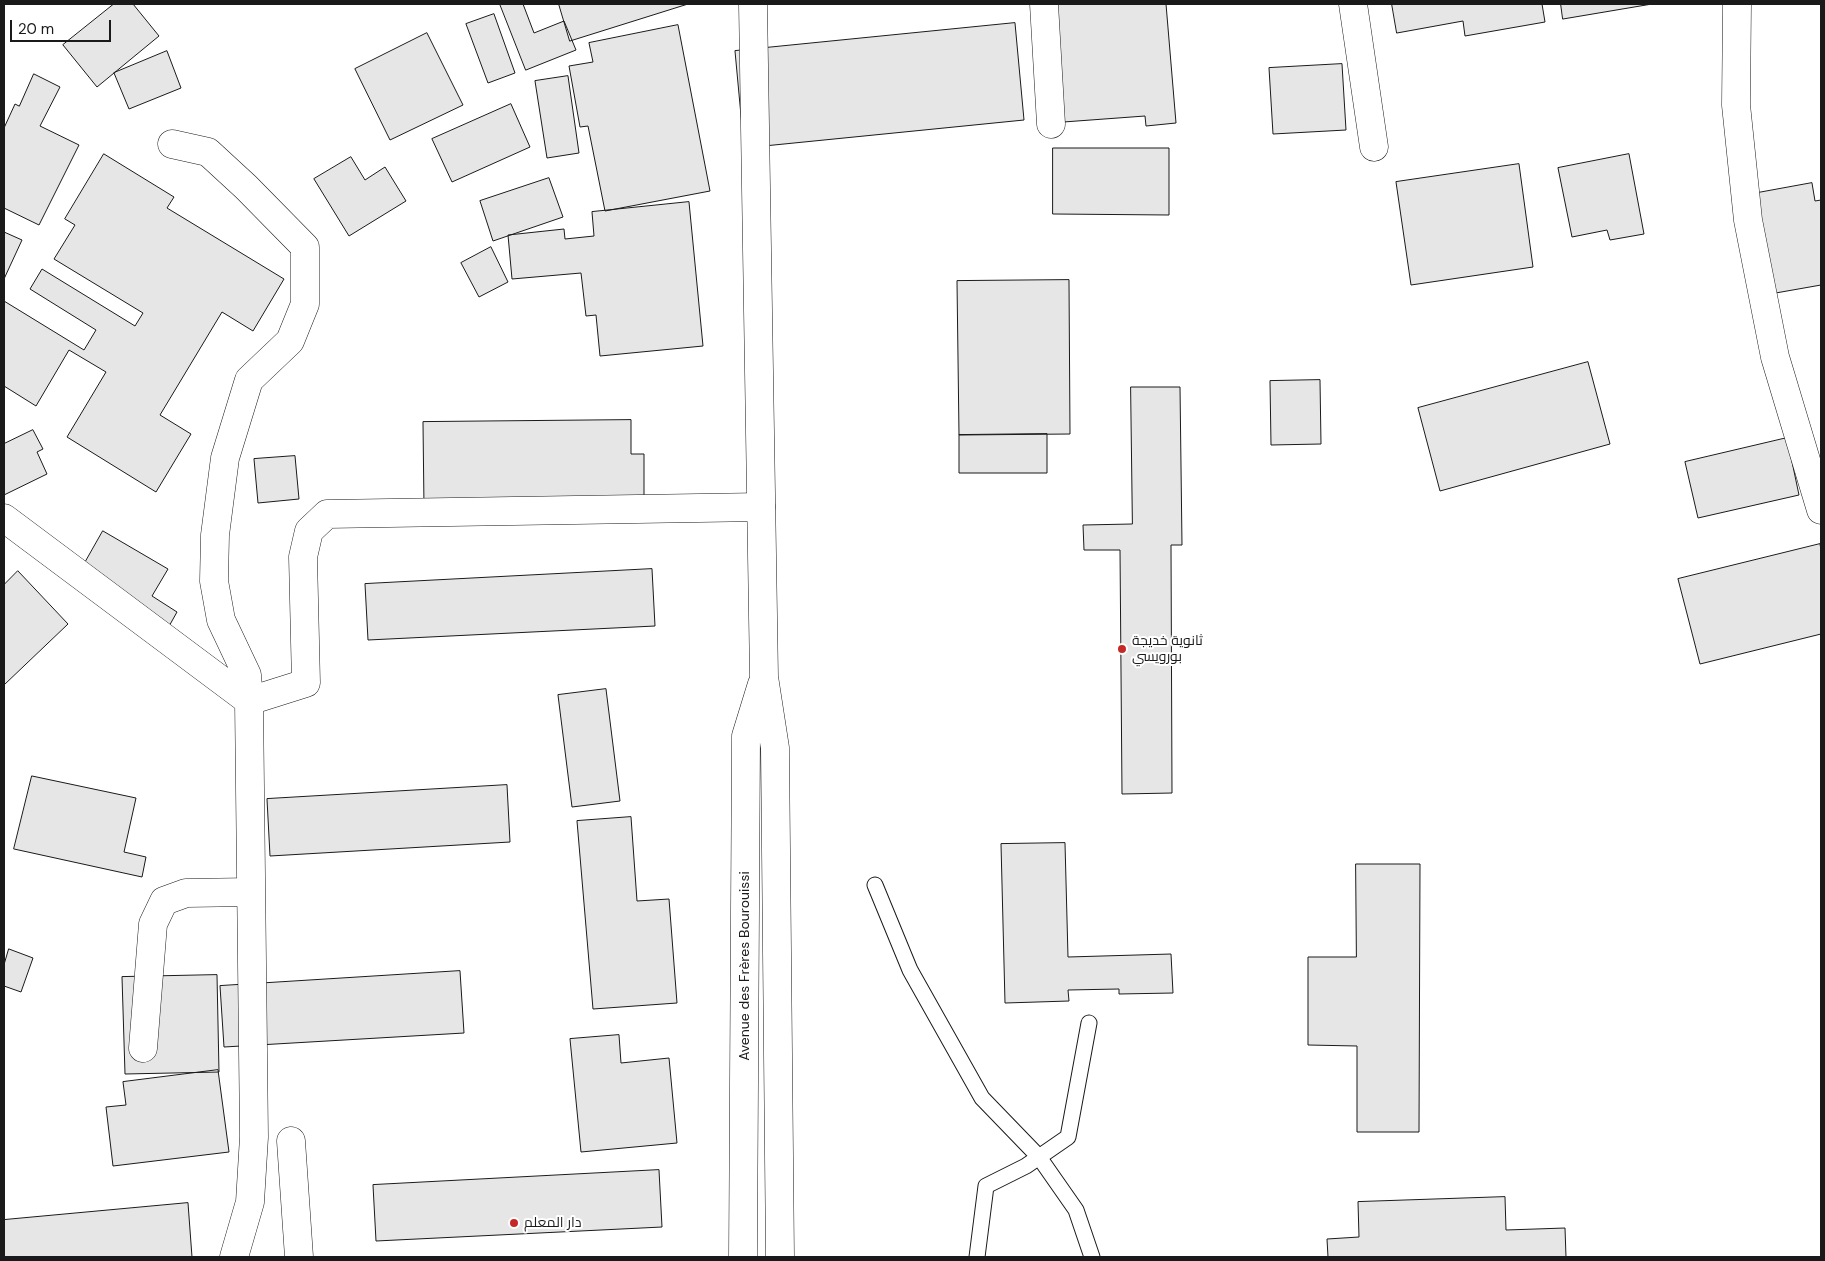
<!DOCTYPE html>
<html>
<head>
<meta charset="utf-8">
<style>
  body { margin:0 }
  #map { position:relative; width:1825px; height:1261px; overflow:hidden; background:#fff; font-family:"DM Sans",sans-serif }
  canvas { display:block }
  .frame { position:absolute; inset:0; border:5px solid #1a1a1a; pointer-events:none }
  .scale { position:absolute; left:10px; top:20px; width:101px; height:22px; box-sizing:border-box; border:2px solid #1a1a1a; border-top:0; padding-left:6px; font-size:15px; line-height:18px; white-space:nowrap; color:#1a1a1a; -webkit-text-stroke:4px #fff; paint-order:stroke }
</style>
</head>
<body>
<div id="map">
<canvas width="1825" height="1261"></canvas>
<div class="frame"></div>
<div class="scale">20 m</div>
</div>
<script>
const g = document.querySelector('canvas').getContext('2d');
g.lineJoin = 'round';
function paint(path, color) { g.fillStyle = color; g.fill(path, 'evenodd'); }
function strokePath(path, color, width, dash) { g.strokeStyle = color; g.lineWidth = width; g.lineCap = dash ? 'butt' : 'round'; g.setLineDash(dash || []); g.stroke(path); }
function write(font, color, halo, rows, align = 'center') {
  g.font = font + ' "DM Sans",Cairo,sans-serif'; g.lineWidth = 4; g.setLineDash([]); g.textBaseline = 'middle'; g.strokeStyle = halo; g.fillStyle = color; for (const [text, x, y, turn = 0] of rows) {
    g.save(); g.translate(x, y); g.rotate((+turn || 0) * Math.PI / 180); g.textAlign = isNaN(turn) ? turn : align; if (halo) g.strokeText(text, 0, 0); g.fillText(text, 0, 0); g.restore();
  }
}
const building = new Path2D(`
  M 114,4 L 133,4 L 159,36 L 97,87 L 63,45 Z
  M 500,4 L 523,4 L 534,33 L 564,21 L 576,50 L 526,70 Z
  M 559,4 L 688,4 L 570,41 Z
  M 1040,4 L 1166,4 L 1176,123 L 1146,126 L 1145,116 L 1050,123 Z
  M 1392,4 L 1542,4 L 1545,22 L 1465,36 L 1463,21 L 1397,33 Z
  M 1561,4 L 1652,4 L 1563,19 Z
  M 494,14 L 515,73 L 488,83 L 466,24 Z
  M 1015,23 L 1024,120 L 744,148 L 735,51 Z
  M 678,25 L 710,191 L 605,211 L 588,126 L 580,127 L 569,66 L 593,62 L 589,43 Z
  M 427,33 L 463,105 L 390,140 L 355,69 Z
  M 167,51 L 181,88 L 129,109 L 114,73 Z
  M 1342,64 L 1346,130 L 1273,134 L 1269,68 Z
  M 34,74 L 60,87 L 40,126 L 79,145 L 39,225 L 4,208 L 4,128 L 15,104 L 19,106 Z
  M 568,76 L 579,153 L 547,158 L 535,81 Z
  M 511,104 L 530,147 L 452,182 L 432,139 Z
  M 1053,148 L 1169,148 L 1169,215 L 1053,214 Z
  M 104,154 L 174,197 L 167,208 L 284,279 L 253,331 L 222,312 L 160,415 L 191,434 L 156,492 L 67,437 L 106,372 L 69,350 L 36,406 L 4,386 L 4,301 L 84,350 L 96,330 L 30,289 L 42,269 L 135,326 L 143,313 L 54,259 L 75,225 L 65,219 Z
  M 1629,154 L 1644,234 L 1610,240 L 1607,230 L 1572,237 L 1558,168 Z
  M 351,157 L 365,180 L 385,167 L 406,201 L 349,236 L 314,179 Z
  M 1519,164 L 1533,267 L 1411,285 L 1396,182 Z
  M 549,178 L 563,217 L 493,241 L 480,201 Z
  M 1812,183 L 1815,201 L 1821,200 L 1821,285 L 1770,294 L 1752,194 Z
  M 689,202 L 703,346 L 600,356 L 596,315 L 586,316 L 581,273 L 512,279 L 508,235 L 564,229 L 565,239 L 594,236 L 592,212 Z
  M 4,232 L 22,240 L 4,279 Z
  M 491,247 L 508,282 L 479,297 L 461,263 Z
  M 1069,280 L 1070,434 L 959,435 L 957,281 Z
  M 1588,362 L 1610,444 L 1440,491 L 1418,408 Z
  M 1320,380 L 1321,444 L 1271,445 L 1270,381 Z
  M 1131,387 L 1180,387 L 1182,545 L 1171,545 L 1172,793 L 1122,794 L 1120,550 L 1084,550 L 1083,525 L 1132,524 Z
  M 631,420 L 631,454 L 644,454 L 644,506 L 424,508 L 423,422 Z
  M 33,430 L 43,449 L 37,452 L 47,474 L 4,495 L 4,444 Z
  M 1047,434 L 1047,473 L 959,473 L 959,435 Z
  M 1787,438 L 1799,495 L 1698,518 L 1685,462 Z
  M 295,456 L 299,499 L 258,503 L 254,459 Z
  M 103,531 L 168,569 L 152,596 L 177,612 L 163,637 L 73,584 Z
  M 1820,544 L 1821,550 L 1821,634 L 1700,664 L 1678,579 Z
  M 652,569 L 655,626 L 368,640 L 365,584 Z
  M 18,571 L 68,624 L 4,685 L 4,585 Z
  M 606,689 L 620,801 L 572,807 L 558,695 Z
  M 32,776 L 136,798 L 124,852 L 146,857 L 142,877 L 14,849 Z
  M 507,785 L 510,842 L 270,856 L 267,799 Z
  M 631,817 L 637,901 L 669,899 L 677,1003 L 593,1009 L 577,821 Z
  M 1065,843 L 1068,957 L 1171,954 L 1173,993 L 1119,994 L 1119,989 L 1068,990 L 1069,1001 L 1005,1003 L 1001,844 Z
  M 1356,864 L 1420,864 L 1419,1132 L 1357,1132 L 1357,1046 L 1308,1045 L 1308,957 L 1356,957 Z
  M 9,949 L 33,958 L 21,992 L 4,986 L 4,965 Z
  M 460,971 L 464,1033 L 224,1047 L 220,986 Z
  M 217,975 L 219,1072 L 125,1074 L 122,977 Z
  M 619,1035 L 621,1063 L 669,1058 L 677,1143 L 581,1152 L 570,1039 Z
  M 218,1070 L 229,1152 L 113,1166 L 106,1107 L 126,1105 L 123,1082 Z
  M 659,1170 L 662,1227 L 376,1241 L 373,1185 Z
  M 1505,1197 L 1506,1230 L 1565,1228 L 1566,1257 L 1328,1257 L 1327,1239 L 1359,1237 L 1358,1202 Z
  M 188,1203 L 192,1257 L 4,1257 L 4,1220 Z`);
paint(building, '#e6e6e6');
strokePath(building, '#1a1a1a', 1);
const lane = new Path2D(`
  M 875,885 L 910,970 L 982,1098 L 1039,1157 L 1076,1210 L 1092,1257
  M 977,1257 L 986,1186 L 1026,1166 L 1068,1137 L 1089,1023`);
const street = new Path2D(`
  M 1044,4 L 1051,124
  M 1353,4 L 1374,147
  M 1737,4 L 1736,105 L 1748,220 L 1775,357 L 1821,510
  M 172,144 L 208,152 L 246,187 L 305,247 L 305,304 L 290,341 L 249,380 L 225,458 L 215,535 L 214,581 L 221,620 L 247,675 L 249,701 L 254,1137 L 250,1202 L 234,1257
  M 4,518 L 249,701 L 306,683 L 303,557 L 309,531 L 327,514 L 761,507
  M 143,1048 L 153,924 L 164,901 L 186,893 L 251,892
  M 291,1141 L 299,1257`);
const secondary = new Path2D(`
  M 753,4 L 764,677 L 775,748 L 780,1257
  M 743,1257 L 746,736 L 762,684`);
strokePath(lane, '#1a1a1a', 17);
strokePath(street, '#1a1a1a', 29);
strokePath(secondary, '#1a1a1a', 29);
strokePath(lane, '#fff', 15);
strokePath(street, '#fff', 28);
strokePath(secondary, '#fff', 28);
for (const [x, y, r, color] of [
  [1122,649,5,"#c62828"],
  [514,1223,5,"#c62828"]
]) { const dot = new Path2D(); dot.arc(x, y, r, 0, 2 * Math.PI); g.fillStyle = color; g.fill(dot); strokePath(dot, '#fff', 2); }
write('14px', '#1a1a1a', '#fff', [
  ["ثانوية خديجة",1132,641],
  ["بورويسي",1132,657],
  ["دار المعلم",524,1223]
], 'left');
write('14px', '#1a1a1a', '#fff', [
  ["Avenue des Frères Bourouissi",745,966,-90]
]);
</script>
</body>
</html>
